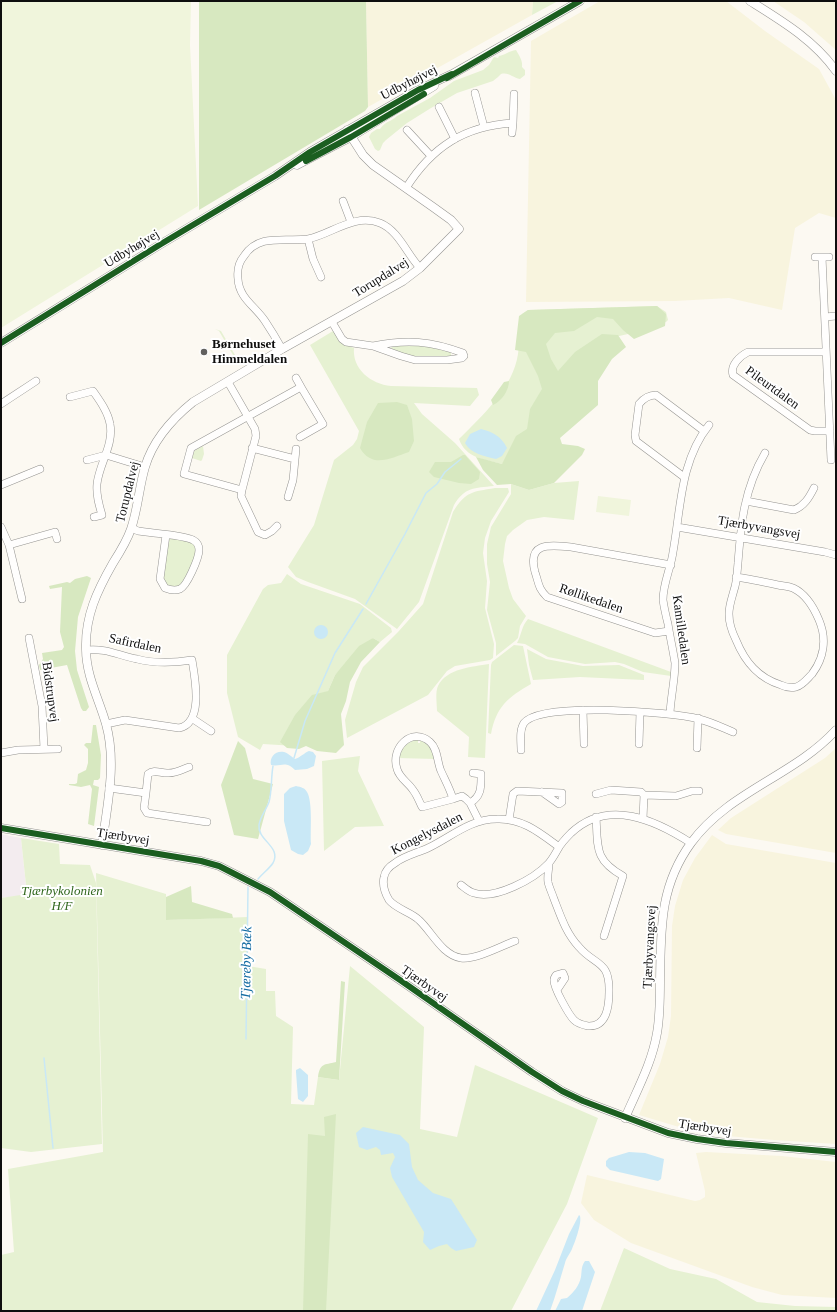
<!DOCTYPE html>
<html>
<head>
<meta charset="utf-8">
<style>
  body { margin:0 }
  #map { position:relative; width:837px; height:1312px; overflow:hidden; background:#fcf9f2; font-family:Georgia,serif }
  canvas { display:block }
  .frame { position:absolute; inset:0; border:2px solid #0e0e0e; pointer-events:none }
</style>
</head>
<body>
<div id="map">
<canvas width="837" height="1312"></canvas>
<div class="frame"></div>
</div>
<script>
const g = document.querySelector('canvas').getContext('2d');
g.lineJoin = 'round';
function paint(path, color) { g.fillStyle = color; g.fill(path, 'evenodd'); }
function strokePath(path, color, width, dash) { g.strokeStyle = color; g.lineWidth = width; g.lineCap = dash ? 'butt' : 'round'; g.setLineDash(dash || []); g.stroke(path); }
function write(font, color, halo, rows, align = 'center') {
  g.font = font + ' Georgia,serif'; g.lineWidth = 4; g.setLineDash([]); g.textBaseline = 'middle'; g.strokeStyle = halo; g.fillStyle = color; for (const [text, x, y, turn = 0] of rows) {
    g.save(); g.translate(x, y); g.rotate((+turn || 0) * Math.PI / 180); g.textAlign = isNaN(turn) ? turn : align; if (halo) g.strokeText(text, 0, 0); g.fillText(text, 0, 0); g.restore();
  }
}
paint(new Path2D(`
  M 1,834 L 21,838 L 27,895 L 1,898 Z`), '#f3ecef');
paint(new Path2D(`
  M 366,1 L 533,1 L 532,15 L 368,107 Z
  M 600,1 L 726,1 L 765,31 L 819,69 L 836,100 L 836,218 L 819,213 L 795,228 L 782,310 L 729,298 L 675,301 L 526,302 L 531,41 Z
  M 773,1 L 836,1 L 836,50 L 804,22 Z
  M 836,748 L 836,853 L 726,834 L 718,830 L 731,818 L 825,758 Z
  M 712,835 L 726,844 L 836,863 L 836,1144 L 774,1140 L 727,1136 L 679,1127 L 639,1115 L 660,1064 L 668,1037 L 671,1016 L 672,926 L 675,906 L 683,880 L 695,858 Z
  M 706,1152 L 782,1156 L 836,1162 L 836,1298 L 782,1295 L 752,1287 L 631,1243 L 594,1220 L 581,1203 L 587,1175 L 695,1201 L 700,1200 L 705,1197 L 705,1191 L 696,1153 Z`), '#f8f4de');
paint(new Path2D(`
  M 533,1 L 558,1 L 532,15 Z
  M 516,50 C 519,55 523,61 522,67 L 525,70 L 525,75 L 520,79 C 513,78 509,72 501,74 L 498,77 L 493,81 L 457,93 L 431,108 L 407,123 L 386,140 L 383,143 L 380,150 L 378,151 L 375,149 L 369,137 L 371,133 L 377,129 L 380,129 C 387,120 391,122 397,116 L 430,98 L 454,81 L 483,70 L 489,65 L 494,57 L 498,58 L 499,56 C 505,55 509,51 516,50 Z
  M 657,306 L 666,312 L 668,320 L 666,322 L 628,334 L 597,341 L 502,464 C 486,460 465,458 459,439 C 482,416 513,388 518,354 C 520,341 520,327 522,314 L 528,310 Z
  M 215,329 L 221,331 L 235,355 L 233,355 L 219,331 Z
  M 333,331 L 344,344 L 354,348 C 352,369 371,384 391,386 L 477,388 L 479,395 L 470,406 L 414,403 L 422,414 L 455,443 L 494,486 C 474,488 465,487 454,505 L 419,602 L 397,629 L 355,599 L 308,582 L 296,577 L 288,567 L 314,525 L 334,460 L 353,445 L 357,439 L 359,431 L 310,345 Z
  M 416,344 L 451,352 L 451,358 L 421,358 L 391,351 L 392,345 Z
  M 203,446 L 204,454 L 202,460 L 201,461 L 192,458 L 194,451 Z
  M 579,481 L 574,520 L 544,517 L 527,520 L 513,530 L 507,536 L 505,544 L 503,561 L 509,588 L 513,599 L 526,616 L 520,626 L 518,638 L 515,641 L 496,656 L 496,643 L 487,610 L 490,582 L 487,564 L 487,544 L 491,527 L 511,494 L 511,484 L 529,490 L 554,483 Z
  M 495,488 L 508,488 L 509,492 L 491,521 L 485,538 L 483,553 L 487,581 L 485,608 L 494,644 L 493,658 L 490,660 L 455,666 L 447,671 L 428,695 L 347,738 L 345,720 L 356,682 L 363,667 L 398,632 L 423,604 L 453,512 C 466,491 472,492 495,488 Z
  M 171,538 L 191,541 L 196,547 L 196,555 L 183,584 L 175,588 L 165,585 L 162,574 L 168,540 Z
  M 287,574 L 301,584 L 360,604 L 391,628 L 392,632 L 380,642 L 373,638 L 335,675 L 328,691 L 295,746 L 263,744 L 260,750 L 238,737 L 227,693 L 227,655 L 263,589 L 268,585 L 281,583 Z
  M 528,619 L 671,672 L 671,676 L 643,672 L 624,664 L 615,662 L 585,664 L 548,657 L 525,644 L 517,643 C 522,634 521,627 528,619 Z
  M 514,645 L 523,646 L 531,684 C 508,697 496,707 491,734 L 488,733 L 491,665 L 492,662 Z
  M 527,649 L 546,659 L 583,666 L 619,665 L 644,675 L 644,680 L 580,677 L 533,680 L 529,665 Z
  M 489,664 L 485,758 L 468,757 L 469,737 L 437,711 C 437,704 435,692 438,686 C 447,668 472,667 489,664 Z
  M 418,739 L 418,743 L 420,743 L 420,740 L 429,744 L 436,759 L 397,758 C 400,746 407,742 418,739 Z
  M 360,756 L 358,771 L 384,826 L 355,827 L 324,851 L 322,761 Z
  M 21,838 L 59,844 L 60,864 L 90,865 L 96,883 L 102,1144 L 31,1152 L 1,1148 L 1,898 L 27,894 Z
  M 96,873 L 166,894 L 166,920 L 248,917 L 248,966 L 266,969 L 266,991 L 275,991 L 276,1016 L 293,1027 L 291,1104 L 314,1105 L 318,1077 L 339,1080 L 350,966 L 424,1027 L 420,1129 L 457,1137 L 475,1065 L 598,1118 L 567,1204 L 511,1311 L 1,1311 L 1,1255 L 14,1252 L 8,1169 L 103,1152 Z
  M 624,1248 L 670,1269 L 716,1279 L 757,1302 L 795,1306 L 836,1307 L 836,1311 L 600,1311 Z`), '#e6f1d2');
paint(new Path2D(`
  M 199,1 L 366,1 L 368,107 L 365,111 L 199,210 Z
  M 657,306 L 666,314 L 665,326 L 634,339 L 623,330 L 613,319 L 597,317 L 574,331 L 555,333 L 546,344 L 551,359 L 558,371 L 575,352 L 602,334 L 618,335 L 626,347 L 612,359 L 598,381 L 598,405 L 560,438 L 562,444 L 578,446 L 585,449 L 582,455 L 554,483 L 529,490 L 511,484 L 497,485 L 483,470 L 476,457 L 502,464 L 516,436 L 527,429 L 530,409 L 542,389 L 538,376 L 526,352 L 515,350 L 519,316 L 528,310 Z
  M 509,381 C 509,390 502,401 493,405 L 491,400 L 504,382 Z
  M 397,402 L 407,405 L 412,419 L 414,441 L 409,452 C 391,458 372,469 360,448 L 367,422 L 378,403 Z
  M 463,455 L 465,455 L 480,472 L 479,479 L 471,484 L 459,483 L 434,477 L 429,472 L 435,462 L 451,462 Z
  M 87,576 L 91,578 L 78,617 L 75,651 L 77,670 L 89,707 L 86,711 L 83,711 L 81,708 L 67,665 L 40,670 L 39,665 L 43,659 L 42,653 L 62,650 L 64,647 L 60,632 L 62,587 L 50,589 L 49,586 L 67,582 L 70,583 L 75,579 Z
  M 373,638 L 380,642 L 361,662 L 350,682 L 346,701 L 341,714 L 344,745 L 336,753 L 317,751 L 306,746 L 299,749 L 287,748 L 280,742 L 295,715 L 312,695 L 328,691 L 335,675 L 359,646 Z
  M 93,725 L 96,725 L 101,755 L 100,778 L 98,780 L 94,780 L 93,785 L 99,787 L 94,826 L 88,824 L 92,789 L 90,785 L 81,787 L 69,785 L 69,784 L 75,784 L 77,783 L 78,774 L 86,770 L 88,763 L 88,749 L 84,745 L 86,743 L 91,743 Z
  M 238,741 L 245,748 L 253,779 L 273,784 L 258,839 L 234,835 L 221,785 Z
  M 191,886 L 192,902 L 232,914 L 233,918 L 166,920 L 166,897 Z
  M 341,981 L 345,982 L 339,1080 L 318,1077 C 320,1063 324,1065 336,1062 Z
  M 336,1114 L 326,1311 L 303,1311 L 308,1134 L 325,1136 L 324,1117 Z`), '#d7e8c0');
paint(new Path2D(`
  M 1,1 L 191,1 L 190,45 L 198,206 L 1,328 Z
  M 598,496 L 631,500 L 629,516 L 596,512 Z`), '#f0f5dc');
paint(new Path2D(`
  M 481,429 C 493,432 501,436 507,448 L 502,456 L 496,459 C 484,456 471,454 465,443 L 470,434 Z
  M314 632a7 7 0 1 1 14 0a7 7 0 1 1-14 0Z
  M 309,751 L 313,752 L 316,756 L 314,766 L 307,769 L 295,770 C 285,760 282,767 271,765 C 269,757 276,750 284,752 C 288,753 292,757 295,759 C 301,757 304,753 309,751 Z
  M 296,786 C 301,787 305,788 307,792 C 313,802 310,832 311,844 L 308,851 L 303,855 L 298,854 L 291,850 L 284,821 L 284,794 L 290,788 Z
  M 300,1068 L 308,1075 L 308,1096 L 303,1102 L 298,1099 L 296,1072 L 296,1070 Z
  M 363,1127 L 400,1135 L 409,1144 L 412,1167 L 418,1180 L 433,1193 L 451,1199 L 477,1240 L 474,1247 L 456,1251 L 451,1248 L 447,1244 L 439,1246 L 430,1250 L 423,1242 L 424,1232 L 392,1177 L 390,1168 L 395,1157 L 393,1153 L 381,1155 L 380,1150 L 376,1147 L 367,1150 L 359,1147 L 356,1133 Z
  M 629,1152 L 645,1153 L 664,1159 L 661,1179 L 658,1181 L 610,1170 L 606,1166 L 606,1161 L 609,1158 Z
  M 579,1215 L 580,1216 C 582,1223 575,1242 572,1249 C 570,1254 566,1258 565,1263 C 560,1279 556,1295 550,1311 L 536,1311 L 555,1270 L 569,1234 Z
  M 585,1261 L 589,1261 L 595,1272 L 582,1311 L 555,1311 L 561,1299 L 567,1298 C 574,1292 579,1286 581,1277 C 582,1270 581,1267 585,1261 Z`), '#c9e8f6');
strokePath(new Path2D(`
  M 366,604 L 405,534 L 426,493 L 437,484 L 445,472 L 461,459
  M 294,758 L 305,721 L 335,653 L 363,609
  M 258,879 C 263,873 269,869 273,863 C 282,847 257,840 259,825 C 260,817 266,810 269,802 C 272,791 271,777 273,766
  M 246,1039 L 248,887
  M 44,1058 L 53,1148`), '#c9e8f6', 1.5);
const minor = new Path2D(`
  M 475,93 L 484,127
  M 439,107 L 455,139
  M 513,123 L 514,94
  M 407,130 L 431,156
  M 406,188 C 432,147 464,126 513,123 L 512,133
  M 343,201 L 351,222
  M 308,239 L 313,259 L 321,277
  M 815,257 L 829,257
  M 822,257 L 831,460
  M 825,317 L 836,316
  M 332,322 L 342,339 L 346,342 L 373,346 L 401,356 L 415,360 L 447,360 L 462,358 L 464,356 L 463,353 C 431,341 407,339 373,346
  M 282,349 C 277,340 271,330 265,321 C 255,306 239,298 238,279 C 237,271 239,262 244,256 C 259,233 285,242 308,239 C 332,234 354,213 380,223 C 398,230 407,254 420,268
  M 826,352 L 748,352 C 740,356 730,365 733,375 L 810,430 L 815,431 L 830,431
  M 296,378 L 301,387
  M 228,382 L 255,429 L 256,436 L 242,490 L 241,496 L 258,532 L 265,535 L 272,531 L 277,526
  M 70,397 L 93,391 C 100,401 108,412 110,424 C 114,445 99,464 97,484 C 96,495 99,505 102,515 L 94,517
  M 1,404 L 36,381
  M 252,448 L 295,459
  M 87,460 L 106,455 L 145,467
  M 684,477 L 636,441 L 635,435 L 639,404 C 643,399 649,395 656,395 L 704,431
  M 1,485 L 40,469
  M 242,490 L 184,474 L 191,448 L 301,387 L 323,424 L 300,437
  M 288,497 L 293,480 L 296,449
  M 746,501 L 794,510 C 804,506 809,498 814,488
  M 1,527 L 9,545 L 22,599
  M 677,527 L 825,552 L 836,555
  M 132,528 L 138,531 C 149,533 185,535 193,540 C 197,542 199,546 199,550 C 199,558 187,586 180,589 C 175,591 170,590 165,588 L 160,579 L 166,535
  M 9,545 L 55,532 L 57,539
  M 736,577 C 750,579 764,582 778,585 C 783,586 788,586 793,588 C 806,594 814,608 819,620 C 827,639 824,658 812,674 C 807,679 803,685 796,687 C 791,688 785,687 781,685 C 758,678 745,662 736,640 C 732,632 729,622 729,614 C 729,605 732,598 734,590 C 737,582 737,572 738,563 C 741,523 744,489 765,453
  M 669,631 L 655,633 L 547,597 C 538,588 539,584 535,572 C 527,542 549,545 571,547 L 671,565
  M 29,638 L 42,706 L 44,749
  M 86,650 C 107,648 117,655 137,659 C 156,664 173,663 192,660 C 195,678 204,723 179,728 L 125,720 L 106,724
  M 583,710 L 584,744
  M 670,713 C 671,696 675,679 675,663 C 673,650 670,637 668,624 C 666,616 664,607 663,600 C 663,583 671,568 673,552 C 681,508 680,461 709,425
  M 193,719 L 211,731
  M 639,744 L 640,712
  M 697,748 L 698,718
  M 521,750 C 521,742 519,730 524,723 C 541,701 671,712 699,719 C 711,722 721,727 733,732
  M 1,753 L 18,750 L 58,749
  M 109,788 L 146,793 L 144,808 L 147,813 L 207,822
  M 146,793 L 148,774 C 154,769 160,773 167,773 C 174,774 183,769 189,767
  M 596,794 L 611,790 L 641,792 L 644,795 L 676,796 L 692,791 L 699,791
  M 453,799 L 422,807 C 419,801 417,795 413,790 C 408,782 400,779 397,769 C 390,748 412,726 430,742 C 438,749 437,762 441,771 C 445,780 450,789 453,799 L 462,796 L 466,799 L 470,803 L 479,821
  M 470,803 C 482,796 481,786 481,774 L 473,773
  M 596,817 C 598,847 594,860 623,876 L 604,936
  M 643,819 L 644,795
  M 509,820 L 513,794 L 517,791 L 562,793 L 562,802 L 559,804 L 542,792
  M 549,864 C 549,869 547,876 548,882 C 549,887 552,893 554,899 C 561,917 566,933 579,947 C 595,966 610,960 609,992 C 609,1006 607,1027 588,1026 C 583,1025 578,1024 574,1020 C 569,1015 553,987 554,980 C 554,977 555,977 556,975 L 563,973 L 565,978 L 557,990
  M 461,885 C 465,888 469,892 474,893 C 495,900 534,879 548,864 C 552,860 555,854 558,849 C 561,843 567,837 571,833 C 608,798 655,820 691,843
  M 515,941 C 501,946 476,960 461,958 C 442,955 432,932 419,920 C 411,912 396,909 389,900 C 385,893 382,885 384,877 C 385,871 390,866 395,863 C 404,856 417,853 428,848 C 451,837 470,819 497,819 C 522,818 540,833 559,847`);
const tertiary = new Path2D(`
  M 750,1 C 782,21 814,40 836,71
  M 449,76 L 580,1
  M 297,165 L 351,137 L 434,86
  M 1,343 L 161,244 L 275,176 L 310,152 L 418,90 L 452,74
  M 1,828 L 201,861 L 219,866 L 270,892 L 400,980 L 532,1072 L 562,1091 L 583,1101 L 668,1133 L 697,1139 L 726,1143 L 836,1152
  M 102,845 C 107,806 117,763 106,724 C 99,699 86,676 86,649 C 85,616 97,591 113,563 C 120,552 127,541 131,529 C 138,509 139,487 145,467 C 153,440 172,419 193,402 L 282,349 L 403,281 L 420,268 L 459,229 L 451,220 L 433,207 L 373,165 L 363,155 L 347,130
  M 625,1118 C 637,1090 652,1063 657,1033 C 660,1016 660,998 660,982 C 661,930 659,887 691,843 C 729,791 794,776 836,730`);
strokePath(minor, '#959491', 8);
strokePath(tertiary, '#959491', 9);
strokePath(minor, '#fffefd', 7);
strokePath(tertiary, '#fffefd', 8);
strokePath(new Path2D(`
  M 447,78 L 580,1
  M 306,161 L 351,137 L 424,94
  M 1,343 L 161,244 L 275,176 L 310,152 L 418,90 L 452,74
  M 1,828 L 201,861 L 219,866 L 270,892 L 400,980 L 532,1072 L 562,1091 L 583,1101 L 668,1133 L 697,1139 L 726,1143 L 836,1152`), '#1b5e20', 6);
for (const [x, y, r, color] of [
  [204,352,4,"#61605e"]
]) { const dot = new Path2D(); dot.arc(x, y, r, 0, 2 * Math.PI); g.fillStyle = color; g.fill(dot); strokePath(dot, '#fff', 1.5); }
write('13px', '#0e0e0e', '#fff', [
  ["Udbyhøjvej",409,83,-27],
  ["Udbyhøjvej",132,249,-31],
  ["Torupdalvej",381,278,-32],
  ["Pileurtdalen",772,388,36],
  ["Torupdalvej",128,492,-76],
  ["Tjærbyvangsvej",759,528,10],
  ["Røllikedalen",591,599,19],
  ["Kamilledalen",681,630,82],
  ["Safirdalen",135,644,12],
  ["Bidstrupvej",50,692,82],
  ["Kongelysdalen",427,834,-27],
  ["Tjærbyvej",123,837,9],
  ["Tjærbyvangsvej",650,947,-87],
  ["Tjærbyvej",424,984,35],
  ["Tjærbyvej",705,1128,9]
]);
write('bold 13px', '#0e0e0e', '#fff', [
  ["Børnehuset",212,345],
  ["Himmeldalen",212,360]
], 'left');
write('italic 13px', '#30671d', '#fff', [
  ["Tjærbykolonien",62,892],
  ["H/F",62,907]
]);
write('italic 14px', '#146ca2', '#fff', [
  ["Tjæreby Bæk",247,963,-89]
]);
</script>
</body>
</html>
